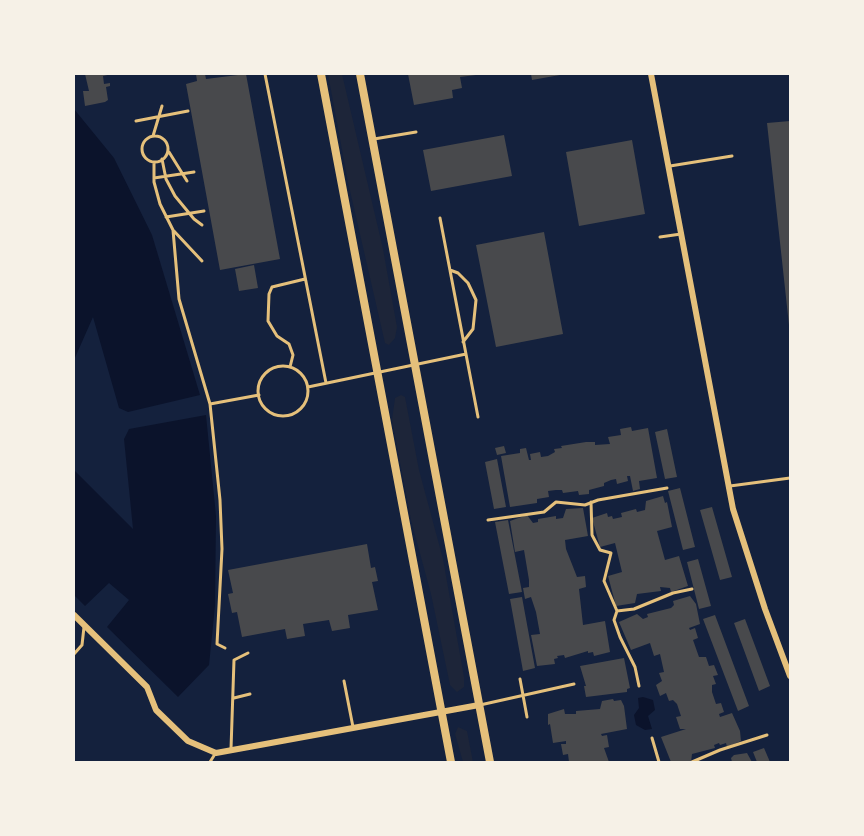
<!DOCTYPE html>
<html>
<head>
<meta charset="utf-8">
<style>
	body { margin:0 }
	#map { position:relative; width:864px; height:836px; overflow:hidden; background:#14213d; font-family:"DM Sans",sans-serif }
	canvas { display:block }
	.frame { position:absolute; inset:0; border:75px solid #f6f1e7; pointer-events:none }
</style>
</head>
<body>
<div id="map">
<canvas width="864" height="836"></canvas>
<div class="frame"></div>
</div>
<script>
const g = document.querySelector('canvas').getContext('2d');
g.lineJoin = 'round';
function fillPath(path, color) { g.fillStyle = color; g.fill(path, 'evenodd'); }
const poly = rows => new Path2D(rows.map(r => 'M' + r).join(''));
function stroke(path, color, width, dash) { g.strokeStyle = color; g.lineWidth = width; g.lineCap = dash ? 'butt' : 'round'; g.setLineDash(dash || []); g.stroke(path); }
const green = poly([
	[328,74,342,74,383,249,397,327,395,338,389,345,385,343,348,182],
	[401,395,405,397,419,470,443,559,464,677,464,687,457,692,450,685,431,594,411,520,392,420,395,398],
	[458,727,467,731,473,762,463,762,455,734]
]);
const water = poly([
	[74,109,114,158,152,235,200,395,128,412,119,408,93,317,74,360],
	[206,415,216,516,215,606,209,665,178,697,107,627,129,600,109,583,85,606,74,595,74,470,133,529,124,439,129,429],
	[643,697,653,700,655,710,648,716,652,729,645,730,636,725,634,715,639,708,638,698]
]);
const building = poly([
	[85,74,112,74,103,76,104,84,110,83,110,86,106,87,108,100,105,102,85,106,83,91,89,91],
	[196,74,205,74,206,79,246,74,280,259,220,270,186,84,197,81],
	[408,74,475,74,476,75,460,77,462,88,452,90,453,98,414,105],
	[531,74,560,74,560,75,532,80],
	[790,121,790,325,789,325,767,123],
	[504,135,512,176,431,191,423,150],
	[632,140,645,214,579,226,566,152],
	[544,232,563,334,496,347,476,245],
	[254,265,258,288,239,291,235,269],
	[631,427,632,431,648,428,657,478,639,481,640,489,633,491,630,476,627,476,628,481,617,484,616,479,611,480,604,483,604,486,589,490,589,494,579,495,578,491,563,493,562,490,556,490,548,491,549,497,537,499,537,503,510,507,501,456,520,453,520,449,526,448,529,460,531,460,530,454,540,452,541,457,548,456,555,452,554,449,562,448,561,446,586,442,595,442,595,445,610,444,608,437,621,435,620,429],
	[667,429,677,477,665,479,655,432],
	[504,446,506,453,497,455,495,448],
	[497,459,506,507,494,509,485,462],
	[680,488,695,547,683,550,668,491],
	[663,496,665,503,667,502,672,527,657,531,665,560,679,556,688,586,671,592,670,588,660,587,661,591,637,594,635,603,616,606,608,576,622,572,615,543,600,547,592,518,607,513,608,517,612,516,613,519,622,517,621,513,636,509,637,512,645,510,646,501],
	[712,507,732,577,720,580,700,510],
	[583,508,588,536,565,540,566,549,577,577,585,576,586,587,579,589,583,625,605,621,610,652,594,656,593,652,588,653,588,651,565,658,564,655,557,656,558,658,554,659,555,664,537,666,531,635,540,634,536,612,531,597,525,599,523,588,529,587,529,580,524,550,515,552,510,521,527,515,533,523,538,522,538,519,556,516,556,519,563,518,566,509],
	[508,520,522,592,509,594,495,522],
	[367,544,371,568,375,567,378,581,372,582,378,610,348,615,350,628,332,631,329,620,303,624,305,636,287,639,285,629,242,637,237,612,232,613,228,594,233,593,228,570],
	[698,559,711,606,699,609,687,562],
	[690,596,696,604,700,624,689,628,690,630,695,628,698,638,693,640,699,657,706,657,709,666,714,665,718,675,713,676,716,684,712,685,712,692,716,704,721,703,724,712,719,714,720,717,732,713,740,731,741,741,727,747,726,743,720,745,719,743,714,745,715,748,692,754,691,762,671,762,661,737,686,729,680,729,676,717,681,716,677,704,673,700,669,701,666,693,660,696,656,685,662,681,659,673,664,672,660,654,654,656,650,643,631,650,619,622,637,614,643,619,648,617,647,614,671,608,674,605,673,601],
	[522,597,535,668,523,671,510,599],
	[715,615,749,706,738,711,703,619],
	[745,619,770,686,759,691,734,623],
	[624,658,630,688,627,689,627,692,586,697,584,686,586,686,580,666],
	[613,699,614,701,621,700,624,706,627,729,601,734,602,736,607,735,609,747,604,748,609,762,569,762,568,754,563,755,561,744,566,744,566,741,553,743,550,724,548,725,548,714,564,709,565,714,576,714,576,711,600,709,602,701],
	[764,748,770,762,757,762,753,752],
	[747,753,752,762,732,762,731,758,734,755]
]);
const path = poly([
	[136,121,188,111],
	'142 149a13 13 0 1 1 26 0a13 13 0 1 1-26 0Z',
	[153,136,162,106],
	[169,152,187,181],
	[162,159,166,179,175,196,194,219,202,225],
	[154,162,154,182,160,204,173,230,202,261],
	[154,178,194,172],
	[166,217,204,211],
	[173,230,179,299,210,404,220,500,222,549,217,644,225,648],
	[210,404,259,395],
	[591,502,592,535,600,550,611,553,604,581,617,611,614,620,620,637,635,667,639,686],
	[488,520,544,512,556,502,585,505,598,500,667,488],
	[617,611,634,609,673,593,692,589],
	[652,738,659,762],
	[692,762,720,750,767,735]
]);
const service = poly([
	[265,74,326,383],
	[374,139,416,132],
	[670,166,732,156],
	[440,218,478,417],
	[660,237,681,234],
	[450,270,458,273,468,283,476,300,473,329,463,342],
	'258 391a25 25 0 1 1 50 0a25 25 0 1 1-50 0Z',
	[290,367,293,355,289,344,277,336,268,321,269,294,272,287,305,279],
	[308,387,466,354],
	[730,486,790,478],
	[74,654,82,645,84,627],
	[520,679,527,717],
	[344,681,353,727],
	[234,698,250,694],
	[480,705,574,684],
	[231,749,234,660,248,653],
	[210,762,215,754]
]);
const minor = poly([
	[651,74,733,509,765,609,790,676],
	[74,615,147,687,156,710,188,741,216,753,479,705]
]);
const tertiary = poly([
	[321,74,451,762],
	[360,74,490,762]
]);
fillPath(green, '#1d2539');
fillPath(water, '#0b132b');
fillPath(building, '#48494c');
stroke(path, '#e5c07b', 3);
stroke(service, '#e5c07b', 3);
stroke(minor, '#e5c07b', 6);
stroke(tertiary, '#e5c07b', 8);
</script>
</body>
</html>
